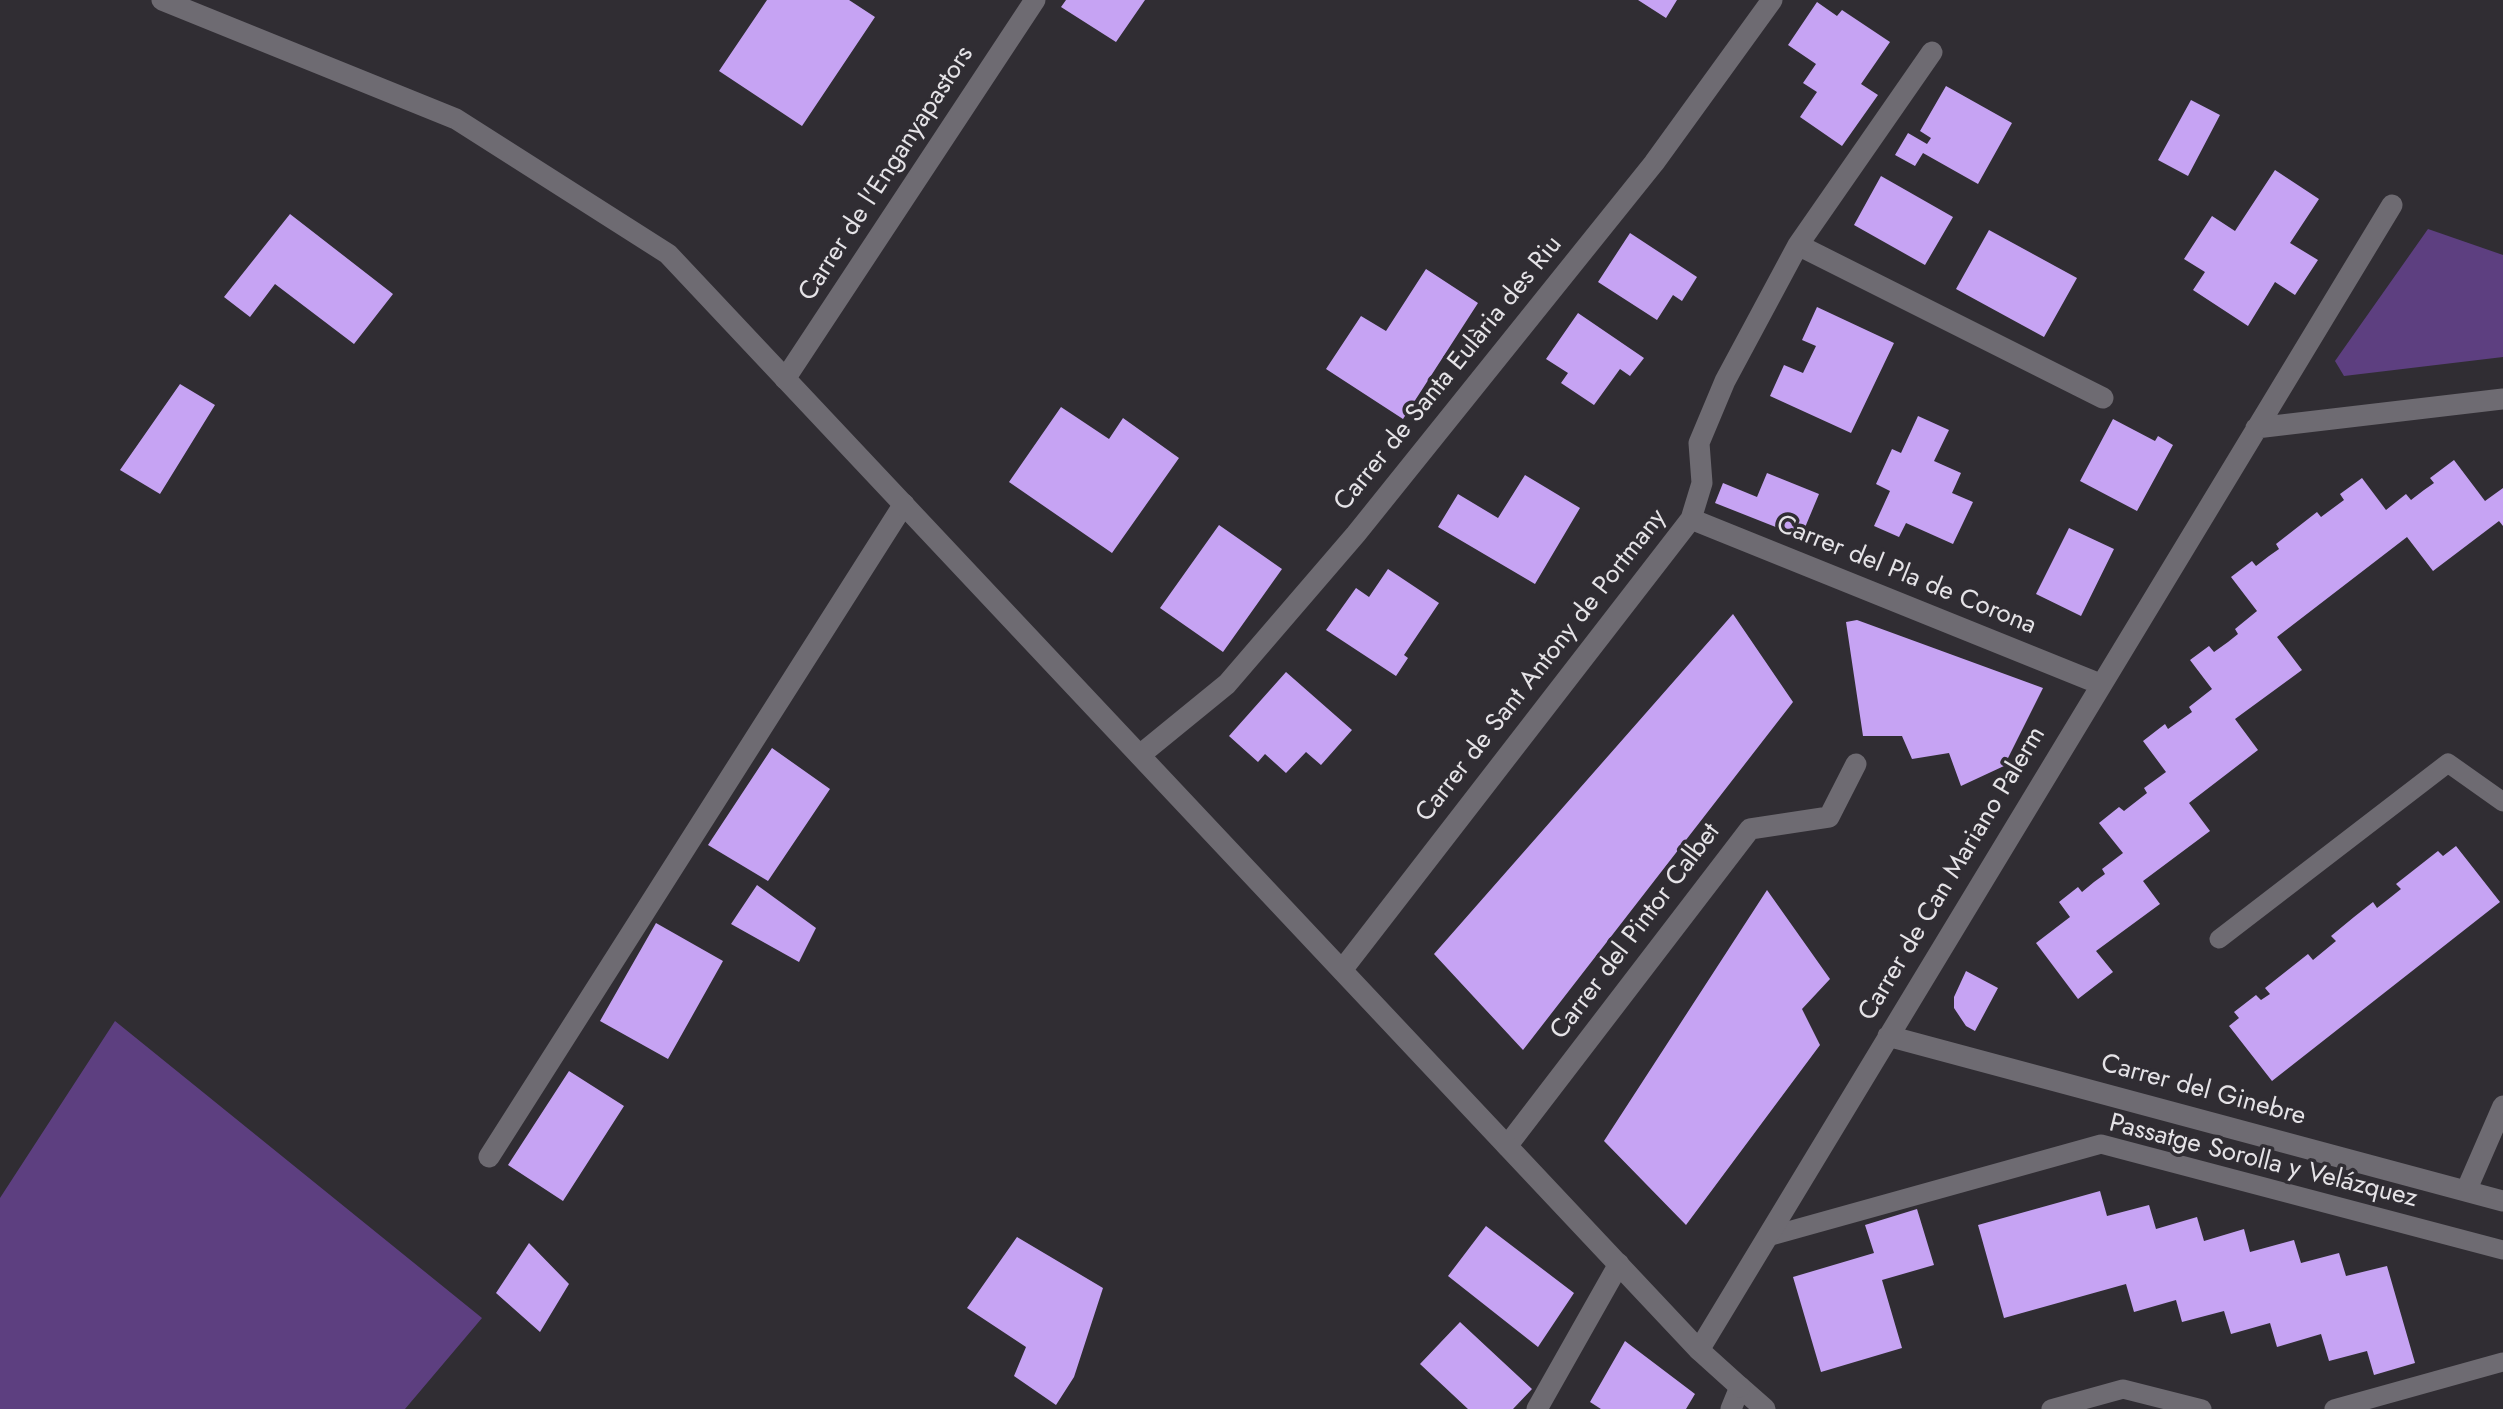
<!DOCTYPE html>
<html>
<head>
<meta charset="utf-8">
<style>
	body { margin:0 }
	canvas { display:block; background:#302d33 }
</style>
</head>
<body>
<canvas width="2503" height="1409"></canvas>
<script>
const g = document.querySelector('canvas').getContext('2d');
g.lineJoin = 'round';
function fillPath(path, color) { g.fillStyle = color; g.fill(path, 'evenodd'); }
const poly = rows => new Path2D(rows.map(r => 'M' + r).join(''));
function stroke(path, color, width, dash) { g.strokeStyle = color; g.lineWidth = width; g.lineCap = dash ? 'butt' : 'round'; g.setLineDash(dash || []); g.stroke(path); }
function write(font, color, halo, rows, align = 'center') {
  g.font = font + ' Jost,sans-serif'; g.lineWidth = 7; g.setLineDash([]); g.textBaseline = 'middle'; g.strokeStyle = halo; g.fillStyle = color; for (const [text, x, y, turn = 0] of rows) {
    g.save(); g.translate(x, y); g.rotate((+turn || 0) * Math.PI / 180); g.textAlign = isNaN(turn) ? turn : align; if (halo) g.strokeText(text, 0, 0); g.fillText(text, 0, 0); g.restore();
  }
}
const green = poly([
	[2428,229,2503,255,2503,357,2344,376,2335,361],
	[115,1021,482,1318,405,1409,0,1409,0,1198]
]);
const building = poly([
	[767,0,849,0,875,17,802,126,719,71],
	[1066,0,1145,0,1116,42,1061,7],
	[1638,0,1677,0,1666,18],
	[1817,2,1837,16,1842,10,1890,42,1861,84,1878,95,1842,146,1800,117,1817,92,1803,83,1816,64,1788,45],
	[1946,86,2012,123,1978,184,1923,153,1915,166,1895,155,1908,133,1927,144,1931,138,1920,131],
	[2191,100,2220,115,2188,176,2158,160],
	[2275,170,2319,199,2290,243,2318,260,2295,295,2275,282,2248,326,2193,290,2205,272,2184,259,2212,216,2235,231],
	[1881,176,1953,217,1925,265,1854,225],
	[290,214,393,294,354,344,275,284,250,317,224,297],
	[1989,230,2077,278,2044,337,1956,289],
	[1630,233,1697,277,1682,301,1673,295,1657,320,1598,282],
	[1426,269,1478,303,1403,419,1326,369,1361,316,1386,331],
	[1817,307,1894,343,1851,433,1770,396,1784,365,1803,373,1816,346,1802,340],
	[1578,313,1644,358,1630,376,1620,369,1594,405,1561,383,1568,373,1546,359],
	[180,384,215,405,160,494,120,470],
	[1061,407,1109,439,1123,418,1179,458,1112,553,1009,482],
	[1918,416,1949,430,1934,461,1961,473,1952,493,1973,502,1953,544,1906,523,1899,537,1874,526,1890,491,1876,484,1892,449,1901,453],
	[2113,419,2155,441,2158,436,2173,445,2137,511,2080,481],
	[2454,460,2485,501,2503,488,2503,526,2499,521,2433,571,2407,537,2277,637,2302,670,2235,719,2258,750,2189,803,2210,831,2143,881,2160,904,2096,951,2113,972,2078,999,2036,943,2070,917,2059,902,2078,887,2082,892,2094,882,2105,874,2102,869,2123,853,2099,823,2119,807,2124,811,2147,793,2144,788,2166,772,2143,741,2165,724,2168,729,2192,712,2189,707,2212,689,2190,660,2209,646,2214,652,2228,642,2238,634,2235,629,2257,611,2231,577,2252,561,2256,566,2269,556,2279,549,2276,544,2317,512,2321,517,2344,500,2340,494,2362,478,2386,510,2406,494,2411,500,2424,490,2434,483,2430,478],
	[1767,473,1819,494,1801,537,1715,503,1723,483,1757,497],
	[1525,475,1580,508,1535,584,1438,527,1458,494,1498,518],
	[1219,525,1282,569,1223,652,1160,608],
	[2069,528,2114,549,2081,616,2036,594],
	[1388,569,1439,603,1404,655,1408,658,1396,676,1326,630,1356,588,1369,597],
	[1733,614,1793,702,1523,1050,1434,954],
	[1857,620,2043,688,2004,766,1961,786,1949,753,1912,759,1902,736,1863,736,1846,622],
	[1286,672,1352,730,1321,765,1306,752,1286,773,1265,754,1258,762,1229,736],
	[772,748,830,789,768,881,708,845],
	[2456,846,2500,902,2272,1081,2229,1026,2239,1018,2234,1012,2256,995,2261,1000,2270,994,2265,988,2289,969,2308,954,2313,960,2336,941,2331,936,2354,917,2373,902,2377,908,2391,897,2401,889,2396,884,2438,851,2443,856],
	[757,885,816,928,799,962,731,924],
	[1767,890,1830,979,1802,1009,1820,1045,1686,1225,1604,1141],
	[656,923,723,961,668,1059,600,1021],
	[1966,971,1998,988,1975,1031,1966,1026,1954,1008,1954,997],
	[569,1071,624,1106,563,1201,508,1165],
	[2100,1191,2107,1216,2149,1205,2156,1229,2197,1217,2204,1241,2244,1229,2250,1252,2294,1240,2301,1263,2339,1253,2346,1276,2387,1266,2415,1363,2374,1375,2367,1351,2329,1361,2321,1334,2277,1347,2270,1323,2231,1334,2224,1311,2182,1322,2176,1300,2134,1312,2126,1284,2004,1318,1978,1225],
	[1917,1209,1934,1265,1882,1280,1902,1348,1821,1372,1793,1277,1874,1253,1865,1225],
	[1486,1226,1574,1293,1538,1347,1448,1276],
	[1017,1237,1103,1288,1074,1377,1056,1405,1014,1376,1026,1347,967,1308],
	[529,1243,569,1284,540,1332,496,1293],
	[1460,1322,1532,1389,1513,1409,1468,1409,1420,1364],
	[1625,1341,1695,1394,1686,1409,1601,1409,1590,1402]
]);
const service = poly([
	[2219,939,2448,763,2503,802],
	[1767,1237,2101,1144,2503,1250],
	[2051,1409,2123,1389,2202,1409],
	[2334,1409,2503,1362]
]);
const minor = poly([
	[1798,245,2103,398],
	[785,379,1035,0],
	[2256,428,2503,399],
	[1691,519,2100,684],
	[1140,755,1227,684,1356,534,1654,163,1772,0],
	[1342,970,1691,519,1702,483,1699,443,1725,381,1798,245,1932,52],
	[1888,1036,2503,1201],
	[1507,1146,1750,829,1829,817,1856,764],
	[489,1157,904,504],
	[2466,1191,2503,1106],
	[1699,1350,2392,205],
	[1537,1409,1619,1264],
	[1731,1409,1740,1387,1765,1409]
]);
const tertiary = poly([
	[162,0,456,119,668,254,1699,1350,1740,1387]
]);
const streetNames = [
	["Carrer de l'Enganyapastors",887,174,-57],
	["Carrer de Santa Eulària des Riu",1449,374,-51],
	["Carrer del Pla de Corona",1906,576,22],
	["Carrer de Sant Antony de Portmany",1542,666,-52],
	["Carrer de Can Mariano Palerm",1953,874,-59],
	["Carrer del Pintor Calbet",1636,932,-53],
	["Carrer del Ginebre",2203,1091,15],
	["Passatge Sorolla y Velázquez",2263,1162,14]
];
fillPath(green, '#5d3f80');
fillPath(building, '#c6a3f3');
stroke(service, '#6e6b72', 19);
stroke(minor, '#6e6b72', 21);
stroke(tertiary, '#6e6b72', 21);
write('26px', '#e5e3e7', '#302d33', streetNames);
</script>
</body>
</html>
